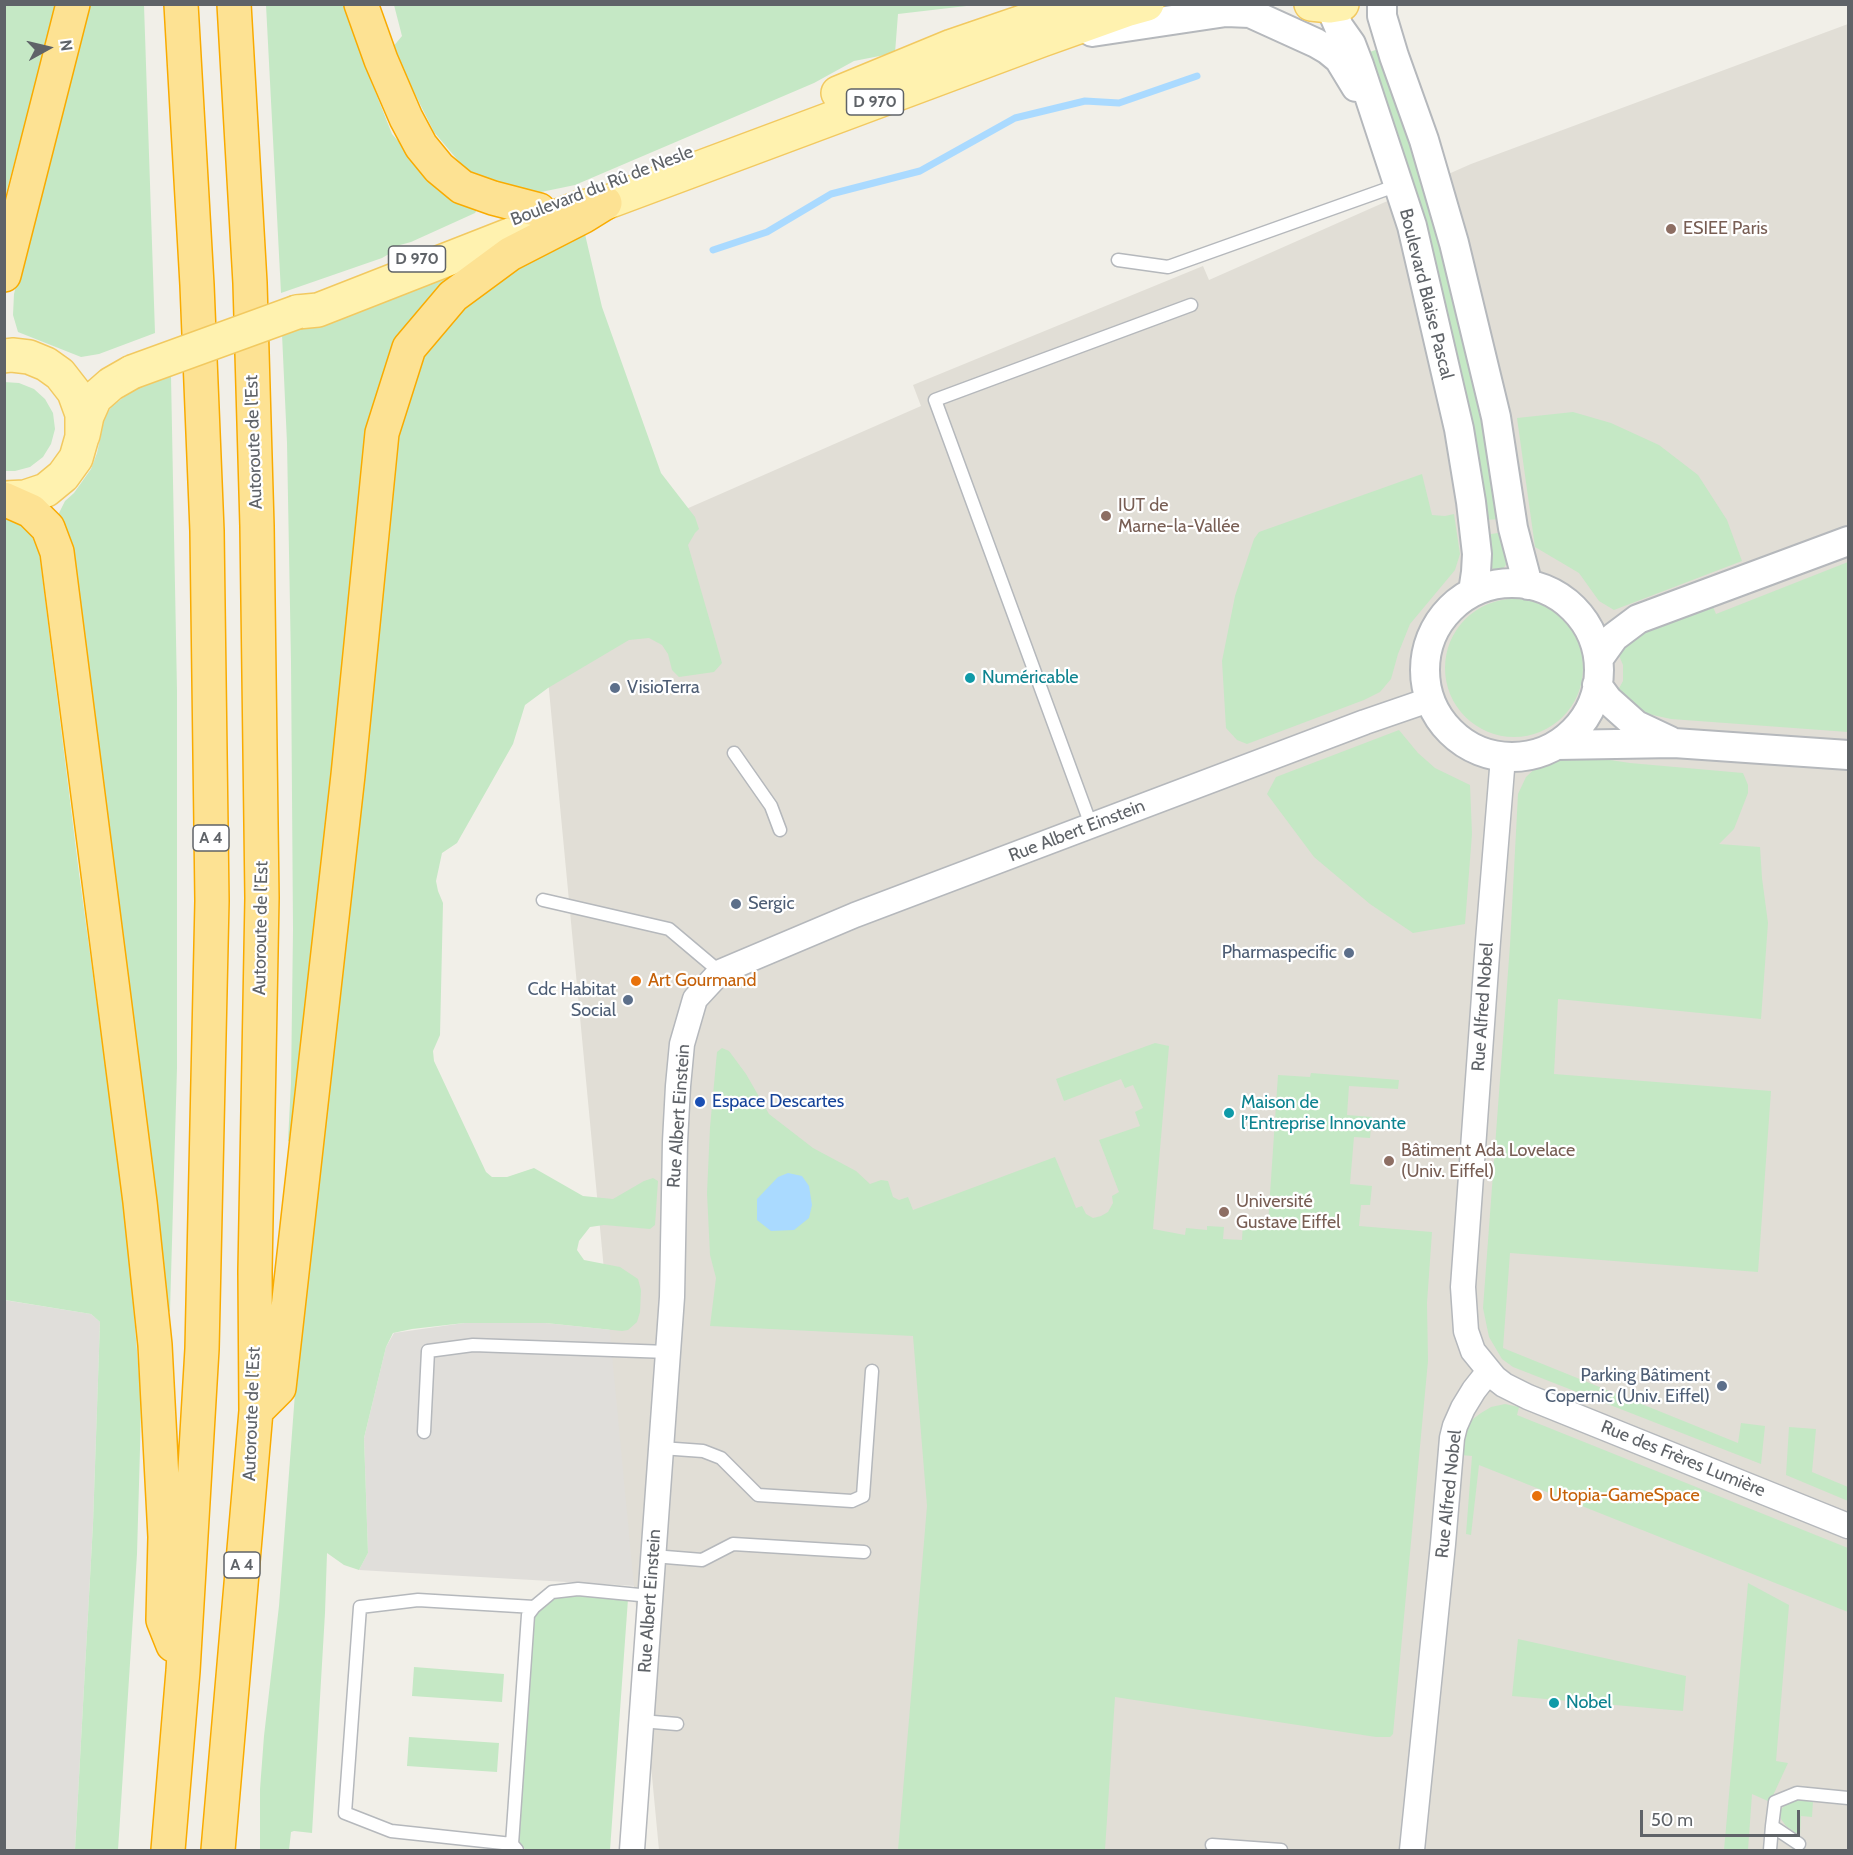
<!DOCTYPE html>
<html>
<head>
<meta charset="utf-8">
<style>
	body { margin:0 }
	#map { position:relative; width:1853px; height:1855px; overflow:hidden; background:#f1efe8; font-family:Cabin,sans-serif }
	canvas { display:block }
	.frame { position:absolute; inset:0; border:6px solid #5f6368; pointer-events:none }
	.north { position:absolute; left:18px; top:18px; width:60px; height:60px; -webkit-text-stroke:4px #fff; paint-order:stroke; rotate:82deg; font-size:16px; font-weight:700; line-height:24px; text-align:center; color:#5f6368 }
	.north::after { content:''; display:block; margin:auto; width:21px; height:27px; background:#5f6368; clip-path:polygon(50% 0,100% 100%,50% 72%,0 100%) }
	.scale { position:absolute; left:1640px; top:1810px; width:160px; height:27px; box-sizing:border-box; border:3px solid #5f6368; border-top:0; padding-left:8px; font-size:18px; line-height:21px; white-space:nowrap; color:#5f6368; -webkit-text-stroke:4px #fff; paint-order:stroke }
</style>
</head>
<body>
<div id="map">
<canvas width="1853" height="1855"></canvas>
<div class="frame"></div>
<div class="north">N</div>
<div class="scale">50 m</div>
</div>
<script>
const g = document.querySelector('canvas').getContext('2d');
g.lineJoin = 'round';
function fillPath(path, color) { g.fillStyle = color; g.fill(path, 'evenodd'); }
const poly = rows => new Path2D(rows.map(r => 'M' + r).join(''));
function stroke(path, color, width, dash) { g.strokeStyle = color; g.lineWidth = width; g.lineCap = dash ? 'butt' : 'round'; g.setLineDash(dash || []); g.stroke(path); }
function write(font, color, halo, rows, align = 'center') {
  g.font = font + ' Cabin,sans-serif'; g.lineWidth = 4.5; g.setLineDash([]); g.textBaseline = 'middle'; g.strokeStyle = halo; g.fillStyle = color; for (const [text, x, y, turn = 0] of rows) {
    g.save(); g.translate(x, y); g.rotate((+turn || 0) * Math.PI / 180); g.textAlign = isNaN(turn) ? turn : align; if (halo) g.strokeText(text, 0, 0); g.fillText(text, 0, 0); g.restore();
  }
}
const industrial = poly([
	[4,1300,91,1314,100,1322,93,1524,75,1850,5,1850],
	[464,1323,546,1323,622,1331,636,1586,359,1570,368,1553,364,1438,386,1347,394,1333]
]);
const education = poly([
	[1848,24,1848,1850,659,1850,538,574,921,406,913,385,1203,266,1209,280,1471,164]
]);
const green = poly([
	[4,5,55,5,47,41,5,197],
	[86,5,144,5,155,333,99,354,81,357,18,332,13,315,14,294,23,255],
	[266,5,345,5,362,58,392,134,413,158,479,207,475,213,411,242,400,245,394,251,382,258,281,293],
	[394,5,975,5,898,14,895,53,854,61,814,83,575,185,517,197,471,176,434,132,392,48,402,36],
	[1381,48,1466,329,1502,519,1483,520,1364,54],
	[584,230,602,307,661,473,695,517,699,529,695,533,688,545,722,663,714,672,679,677,672,670,668,654,662,645,649,638,629,640,548,688,525,705,513,744,457,843,442,853,436,881,438,891,443,903,440,1035,433,1051,434,1061,486,1172,492,1177,507,1177,534,1168,583,1196,613,1199,644,1181,653,1178,658,1181,655,1225,650,1229,604,1225,590,1227,579,1241,577,1250,584,1260,620,1267,638,1279,641,1290,640,1312,637,1322,628,1330,622,1331,546,1323,464,1323,412,1329,393,1333,386,1347,364,1438,368,1553,359,1570,344,1565,327,1553,325,1613,312,1833,294,1831,291,1832,289,1850,260,1850,260,1789,264,1736,279,1606,299,1340,388,462,422,357,483,286],
	[460,267,462,272,416,320,325,858,291,1142,288,1141,291,1083,293,930,291,662,287,443,282,334],
	[171,376,177,691,177,1068,170,1311,166,1315,58,528,59,513,65,501,74,493,91,469,97,453,105,416,112,406,136,388],
	[4,382,19,383,34,389,45,399,53,413,55,429,51,444,43,457,30,467,15,471,5,471],
	[1573,412,1611,423,1659,445,1698,475,1727,520,1742,561,1614,610,1599,601,1579,573,1535,547,1517,418],
	[1422,474,1432,515,1445,516,1454,514,1460,554,1455,570,1410,624,1398,654,1391,679,1380,692,1364,700,1247,744,1237,740,1226,728,1222,661,1235,596,1254,539,1259,532],
	[4,519,14,520,34,532,39,551,79,873,110,1100,128,1241,133,1302,141,1400,140,1449,137,1554,118,1850,75,1850,93,1524,100,1322,91,1314,5,1300],
	[1504,532,1507,563,1503,569,1497,571,1490,567,1485,535],
	[1848,562,1848,732,1671,719,1648,714,1630,705,1617,692,1623,681,1623,665,1618,653,1629,638,1713,607,1716,614],
	'1445 668a69 69 0 1 1 138 0a69 69 0 1 1-138 0Z',
	[1399,730,1418,753,1435,768,1470,785,1472,834,1465,924,1413,933,1370,904,1314,857,1267,794,1276,777],
	[1577,755,1630,763,1743,773,1748,785,1748,793,1734,829,1719,844,1760,847,1762,878,1768,923,1761,1019,1558,999,1554,1074,1771,1091,1758,1272,1510,1253,1503,1348,1738,1443,1741,1423,1765,1426,1761,1464,1513,1367,1502,1359,1489,1337,1483,1308,1510,945,1518,794,1526,777,1541,763],
	[1155,1043,1169,1046,1153,1229,1185,1235,1186,1228,1207,1230,1207,1226,1224,1227,1223,1239,1242,1240,1243,1223,1268,1224,1278,1075,1310,1077,1311,1073,1399,1080,1398,1089,1349,1086,1347,1115,1372,1117,1370,1138,1354,1137,1350,1184,1372,1186,1370,1205,1361,1205,1359,1226,1432,1232,1427,1303,1428,1361,1393,1734,1390,1737,1376,1737,1115,1697,1105,1850,898,1850,927,1506,913,1336,710,1326,716,1278,710,1255,707,1193,710,1127,717,1052,722,1048,729,1051,746,1074,769,1114,813,1148,856,1171,870,1184,881,1180,888,1181,893,1197,899,1200,908,1197,913,1210,1055,1157,1076,1208,1082,1206,1086,1214,1093,1218,1101,1216,1108,1212,1113,1203,1112,1196,1119,1192,1099,1140,1140,1126,1135,1112,1143,1108,1133,1085,1125,1088,1121,1079,1064,1101,1056,1079],
	[1505,1404,1519,1407,1517,1415,1848,1548,1848,1612,1479,1465,1471,1535,1466,1534,1472,1456,1461,1455,1464,1433,1473,1419,1481,1413,1491,1407],
	[1789,1427,1816,1429,1812,1472,1848,1487,1848,1501,1786,1475],
	[1748,1583,1789,1605,1776,1761,1788,1763,1770,1802,1752,1794,1748,1850,1724,1850],
	[571,1593,628,1599,610,1850,526,1850,521,1845,518,1837,532,1627,536,1613,548,1601,558,1596],
	[1518,1639,1686,1676,1683,1711,1512,1696],
	[414,1667,504,1674,502,1702,412,1696],
	[409,1737,499,1743,497,1772,407,1766],
	[1793,1798,1813,1801,1812,1817,1801,1816,1800,1836,1786,1826,1781,1819,1780,1810]
]);
const water = poly([
	[788,1173,802,1176,809,1186,812,1205,809,1218,794,1230,771,1231,757,1220,757,1199,778,1177]
]);
const stream = poly([
	[713,250,767,232,831,194,920,171,1015,118,1085,101,1119,103,1197,76]
]);
const service = poly([
	[1118,260,1168,267,1398,185],
	[734,753,771,806,780,830],
	[1091,825,935,400,1191,305],
	[543,900,669,929,720,972],
	[424,1432,428,1351,473,1345,668,1352],
	[661,1448,703,1451,721,1458,758,1495,852,1501,863,1496,872,1371],
	[653,1556,702,1560,733,1544,864,1552],
	[641,1721,677,1724],
	[512,1844,391,1831,345,1813,360,1607,418,1600,534,1607],
	[1799,1844,1772,1826,1775,1802,1797,1793,1848,1798],
	[1212,1845,1281,1850],
	[517,1850,512,1844,528,1615,534,1607,552,1592,578,1589,650,1596],
	[1770,1850,1772,1826]
]);
const minor = poly([
	[1503,757,1488,941,1463,1287,1466,1331,1473,1351,1495,1378,1504,1385,1528,1397,1848,1526],
	[632,1850,672,1297,675,1142,678,1086,682,1044,695,999,720,972,855,915,1365,722,1429,700],
	[1412,1850,1443,1544,1452,1438,1455,1426,1463,1408,1474,1390,1489,1371]
]);
const tertiary = poly([
	[1382,4,1382,16,1394,56,1424,140,1454,243,1496,417,1513,528,1528,585],
	[1330,6,1339,27,1351,44,1359,65,1412,226,1459,429,1471,502,1477,554,1476,572,1473,592],
	[1092,32,1226,12,1250,13,1316,43,1328,50,1339,59,1356,87],
	'1425 670a87 87 0 1 1 174 0a87 87 0 1 1-174 0Z',
	[1599,658,1614,637,1638,619,1848,541],
	[1597,685,1608,700,1636,725,1670,741],
	[1557,745,1674,743,1848,755]
]);
const primary = poly([
	[1311,4,1330,6,1342,4],
	[838,93,952,46,1075,4],
	[297,312,318,310,581,207,605,203,1042,40,1129,9,1147,4],
	[4,356,12,355,29,357,46,364,60,374,74,392,82,414,82,437,76,458,63,476,46,490,25,497,4,498],
	[83,435,87,416,95,398,111,384,132,372]
]);
const motorway = poly([
	[361,4,381,60,406,118,421,146,439,168,462,187,493,198,539,210],
	[4,275,73,4],
	[4,499,31,511,48,528,57,552,140,1202,155,1345,165,1537,163,1620,173,1645],
	[256,1411,279,1388,348,775,382,433,409,348,453,296,510,254,584,216,605,203],
	[168,1850,183,1671,202,1349,212,901,207,531,197,285,181,4],
	[218,1850,256,1411,255,1271,262,898,257,526,250,283,234,4]
]);
const primaryBridge = poly([
	[132,372,297,312]
]);
const markers = [
	[1671,229,6,"#8d6e63"],
	[1106,516,6,"#8d6e63"],
	[970,678,6,"#0f9aa8"],
	[615,688,6,"#5c6f8a"],
	[736,904,6,"#5c6f8a"],
	[1349,953,6,"#5c6f8a"],
	[636,981,6,"#e8710a"],
	[628,1000,6,"#5c6f8a"],
	[700,1102,6,"#1a4fb4"],
	[1229,1113,6,"#0f9aa8"],
	[1389,1161,6,"#8d6e63"],
	[1224,1212,6,"#8d6e63"],
	[1722,1386,6,"#5c6f8a"],
	[1537,1496,6,"#e8710a"],
	[1554,1703,6,"#0f9aa8"]
];
const shields = [
	[875,102,57],
	[417,259,57],
	[211,838,36],
	[242,1565,36]
];
const shieldNames = [
	["D 970",875,102],
	["D 970",417,259],
	["A 4",211,838],
	["A 4",242,1565]
];
const streetNames = [
	["Boulevard du Rû de Nesle",602,186,-21],
	["Boulevard Blaise Pascal",1426,294,76],
	["Autoroute de l’Est",254,442,-92],
	["Rue Albert Einstein",1077,831,-21],
	["Autoroute de l’Est",261,928,-89],
	["Rue Alfred Nobel",1483,1007,-86],
	["Rue Albert Einstein",679,1116,-86],
	["Autoroute de l’Est",252,1414,-88],
	["Rue des Frères Lumière",1683,1459,22],
	["Rue Alfred Nobel",1449,1494,-84],
	["Rue Albert Einstein",650,1601,-86]
];
const educationNames = [
	["ESIEE Paris",1683,229],
	["IUT de",1118,506],
	["Marne-la-Vallée",1118,527],
	["Bâtiment Ada Lovelace",1401,1151],
	["(Univ. Eiffel)",1401,1172],
	["Université",1236,1202],
	["Gustave Eiffel",1236,1223]
];
const cultureNames = [
	["Numéricable",982,678],
	["Maison de",1241,1103],
	["l’Entreprise Innovante",1241,1124],
	["Nobel",1566,1703]
];
const serviceNames = [
	["VisioTerra",627,688,"left"],
	["Sergic",748,904,"left"],
	["Pharmaspecific",1337,953],
	["Cdc Habitat",616,990],
	["Social",616,1011],
	["Parking Bâtiment",1710,1376],
	["Copernic (Univ. Eiffel)",1710,1397]
];
const foodNames = [
	["Art Gourmand",648,981],
	["Utopia-GameSpace",1549,1496]
];
const transitNames = [
	["Espace Descartes",712,1102]
];
fillPath(industrial, '#e0deda');
fillPath(education, '#e1ded6');
fillPath(green, '#c5e8c5');
fillPath(water, '#aadaff');
stroke(stream, '#aadaff', 7);
stroke(service, '#b5b8bc', 15);
stroke(minor, '#b5b8bc', 27);
stroke(tertiary, '#b5b8bc', 32);
stroke(primary, '#f2c960', 36);
stroke(motorway, '#f9ab00', 36);
stroke(service, '#fff', 12);
stroke(minor, '#fff', 24);
stroke(tertiary, '#fff', 28);
stroke(primary, '#fff2af', 33);
stroke(motorway, '#fde293', 33);
stroke(primaryBridge, '#f2c960', 36, []);
stroke(primaryBridge, '#fff2af', 33);
for (const [x, y, r, color] of markers) { const dot = new Path2D(); dot.arc(x, y, r, 0, 2 * Math.PI); g.fillStyle = color; g.fill(dot); stroke(dot, '#fff', 2); }
for (const [x, y, w] of shields) { const box = new Path2D(); box.roundRect(x - w / 2, y - 13, w, 26, 4.5); g.fillStyle = '#fff'; g.fill(box); stroke(box, '#5f6368', 1.5); }
write('bold 16px', '#5f6368', null, shieldNames);
write('18px', '#5f6368', '#fff', streetNames);
write('18px', '#785e54', '#fff', educationNames, 'left');
write('18px', '#0d838f', '#fff', cultureNames, 'left');
write('18px', '#4e5e75', '#fff', serviceNames, 'right');
write('18px', '#c56008', '#fff', foodNames, 'left');
write('18px', '#164399', '#fff', transitNames, 'left');
</script>
</body>
</html>
